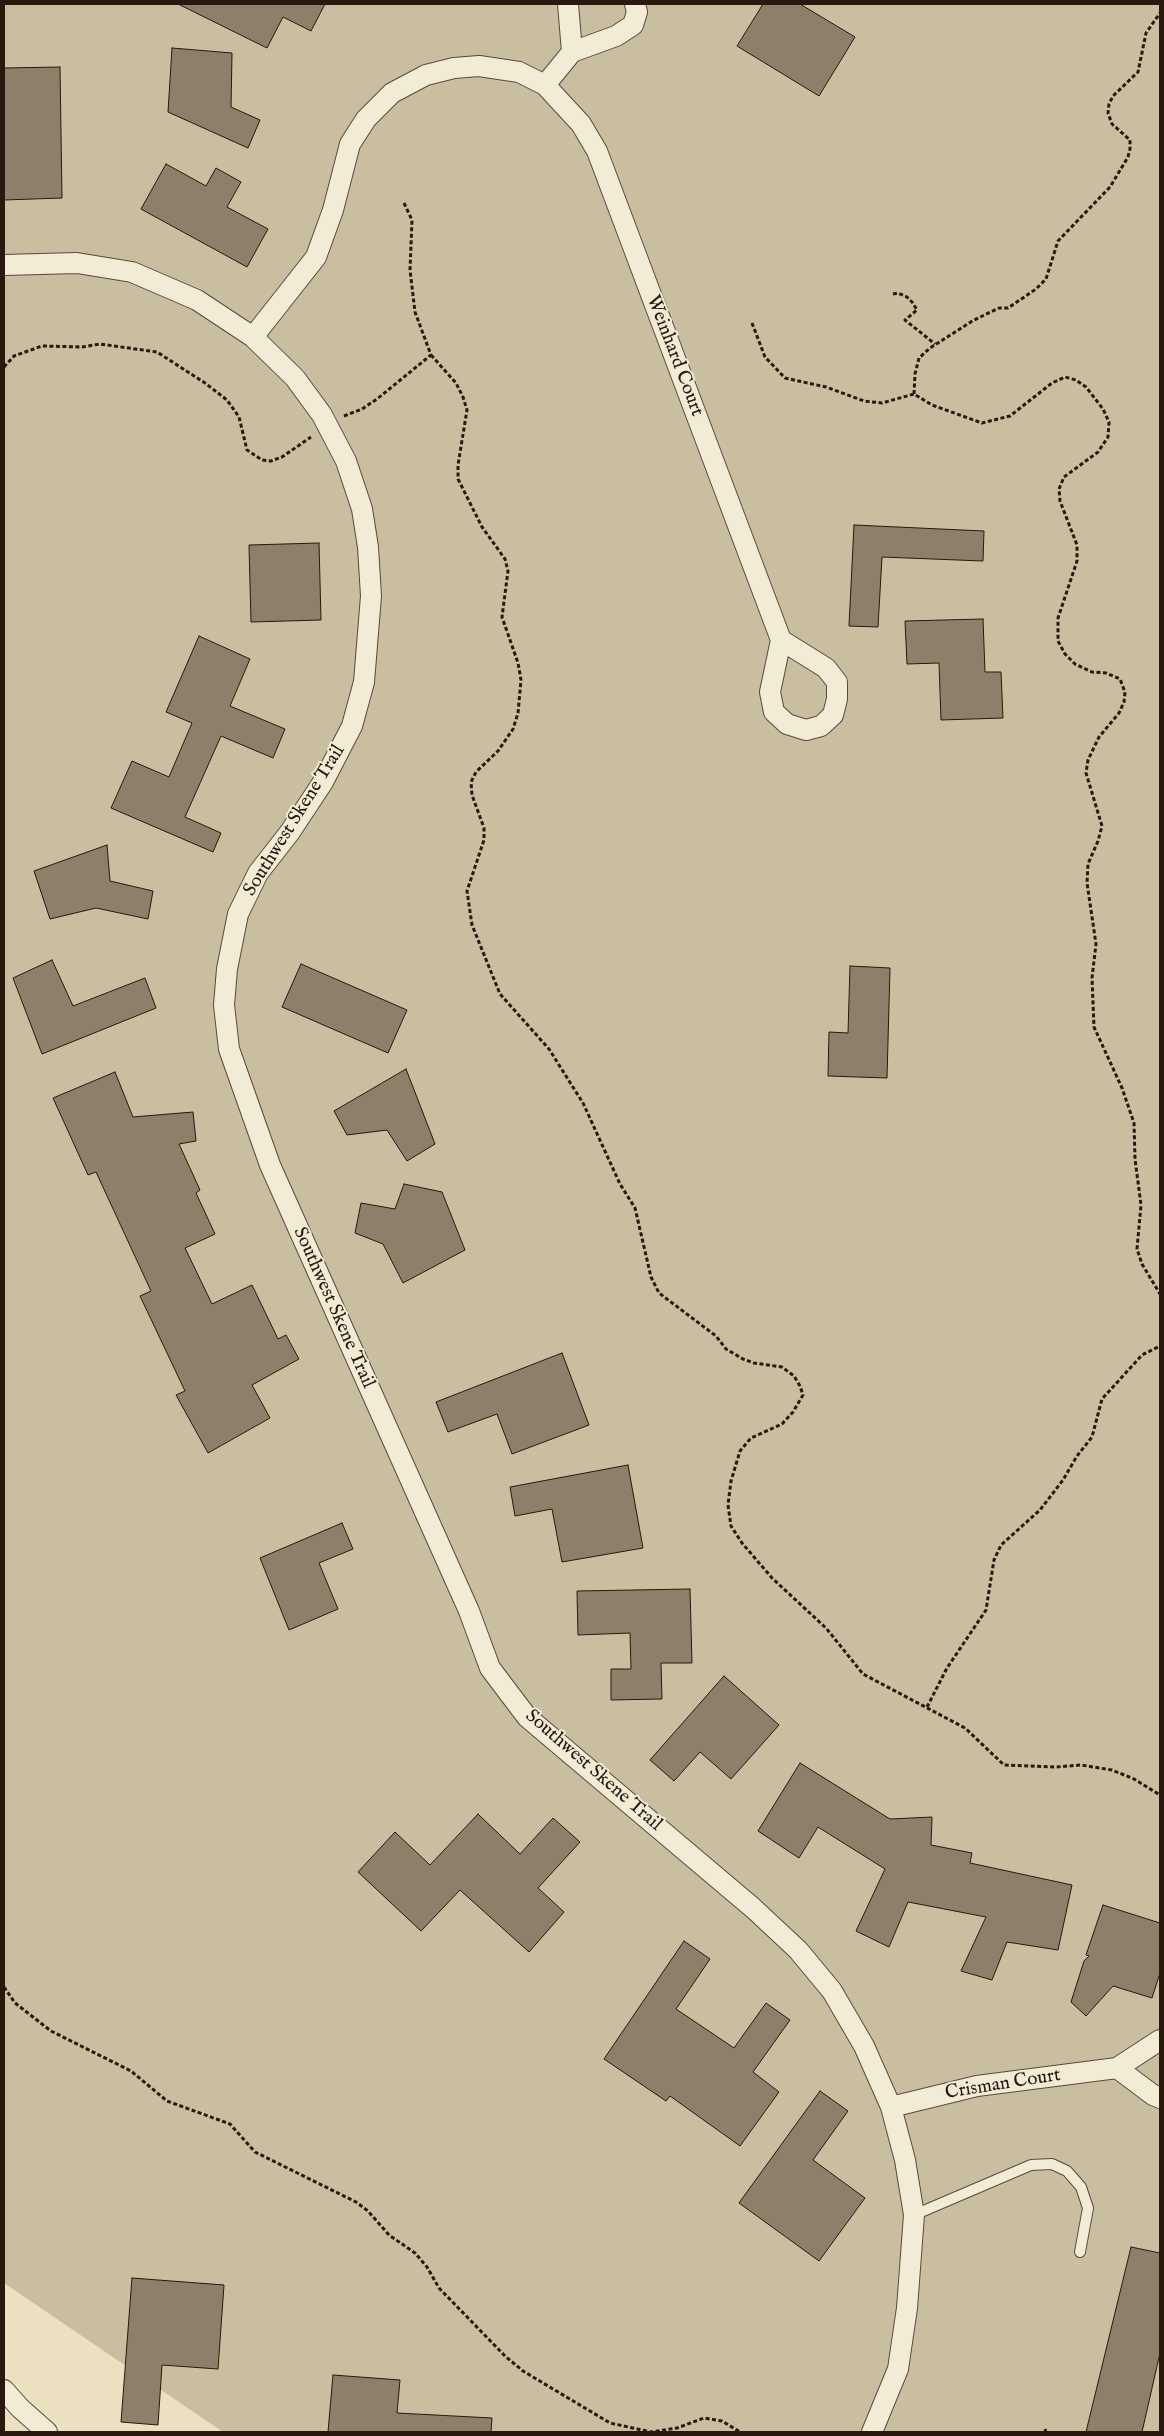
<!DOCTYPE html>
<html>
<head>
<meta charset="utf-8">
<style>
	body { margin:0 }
	#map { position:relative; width:1164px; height:2436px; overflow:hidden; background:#ebe0bf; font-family:"IM FELL English",serif }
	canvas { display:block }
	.frame { position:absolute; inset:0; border:5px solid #28180e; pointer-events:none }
</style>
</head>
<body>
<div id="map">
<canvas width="1164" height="2436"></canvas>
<div class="frame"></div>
</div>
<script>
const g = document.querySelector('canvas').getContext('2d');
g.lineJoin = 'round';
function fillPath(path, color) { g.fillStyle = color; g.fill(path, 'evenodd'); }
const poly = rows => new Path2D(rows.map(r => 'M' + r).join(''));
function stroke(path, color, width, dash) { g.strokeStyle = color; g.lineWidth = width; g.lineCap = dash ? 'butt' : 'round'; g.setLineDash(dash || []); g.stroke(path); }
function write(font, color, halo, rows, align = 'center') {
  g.font = font + ' "IM FELL English",serif'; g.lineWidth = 4; g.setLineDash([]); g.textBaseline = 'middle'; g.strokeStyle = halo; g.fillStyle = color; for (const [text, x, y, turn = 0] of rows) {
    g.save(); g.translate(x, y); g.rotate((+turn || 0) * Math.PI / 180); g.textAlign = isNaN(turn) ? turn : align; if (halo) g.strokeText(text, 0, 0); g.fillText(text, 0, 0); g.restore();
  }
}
const green = poly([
	[4,4,1160,4,1160,2432,223,2432,4,2283]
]);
const building = poly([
	[178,4,325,4,311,31,283,17,267,48,178,4],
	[763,4,800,4,855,37,819,96,737,46,763,4],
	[172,48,232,53,231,107,260,120,248,148,168,112,172,48],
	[60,67,62,198,4,200,4,68,60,67],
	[166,164,206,186,216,168,241,182,227,207,268,229,247,267,141,209,166,164],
	[854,525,984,531,983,561,882,557,878,627,849,626,854,525],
	[319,543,321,620,251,622,249,545,319,543],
	[983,619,985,672,1001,672,1003,718,941,720,939,663,907,664,905,621,983,619],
	[199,636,250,659,230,706,285,729,273,758,221,736,185,817,221,833,213,852,111,808,132,761,169,777,192,723,166,712,199,636],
	[107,845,110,881,153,891,148,919,96,908,50,919,34,871,107,845],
	[52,960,73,1006,145,978,156,1008,42,1054,13,978,52,960],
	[301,964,407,1010,388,1053,282,1007,301,964],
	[850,966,890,968,887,1078,828,1076,829,1032,848,1033,850,966],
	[406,1069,435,1144,407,1161,387,1130,347,1135,334,1111,406,1069],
	[115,1072,133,1117,193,1112,196,1141,179,1144,200,1190,196,1193,215,1234,185,1248,212,1304,252,1285,278,1339,286,1335,299,1359,252,1385,270,1418,208,1453,176,1395,185,1391,140,1296,151,1291,96,1172,88,1175,53,1098,115,1072],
	[404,1184,442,1192,465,1250,403,1283,383,1244,355,1233,361,1203,395,1209,404,1184],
	[562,1353,589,1425,512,1454,497,1414,448,1432,436,1402,562,1353],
	[628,1465,643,1548,562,1562,552,1509,515,1516,510,1487,628,1465],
	[342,1523,353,1549,319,1563,338,1609,289,1630,260,1558,342,1523],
	[690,1589,692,1663,661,1663,662,1699,611,1700,611,1669,631,1669,630,1633,578,1635,577,1591,690,1589],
	[724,1676,779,1725,731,1779,700,1752,674,1781,650,1760,724,1676],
	[800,1763,890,1819,932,1817,931,1845,972,1853,970,1863,1072,1885,1058,1950,1007,1942,992,1980,961,1971,986,1917,908,1902,889,1947,856,1931,885,1869,818,1827,799,1858,758,1831,800,1763],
	[478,1814,520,1854,553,1818,580,1842,538,1888,564,1912,529,1952,460,1890,421,1931,358,1872,395,1832,430,1865,478,1814],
	[1103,1905,1160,1923,1160,1973,1152,1998,1113,1986,1086,2016,1071,2002,1084,1961,1089,1956,1086,1955,1103,1905],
	[684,1941,710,1959,676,2009,734,2048,766,2003,790,2020,753,2072,779,2092,740,2146,670,2096,666,2101,604,2059,684,1941],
	[820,2091,848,2111,813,2160,865,2198,819,2261,739,2203,820,2091],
	[1131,2247,1160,2253,1160,2353,1142,2432,1086,2432,1131,2247],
	[132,2278,224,2285,218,2369,162,2365,158,2425,121,2422,132,2278],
	[333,2375,400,2380,397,2413,492,2418,491,2432,328,2432,333,2375]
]);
const path = poly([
	[893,294,898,293,907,297,912,302,917,310,905,320,935,344],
	[752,323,765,357,785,378,826,387,864,401,882,403,914,394,932,405,982,423,1010,416,1052,383,1065,377,1076,380,1086,387,1103,409,1109,422,1108,437,1098,452,1064,477,1059,489,1060,501,1077,545,1077,561,1058,618,1058,641,1065,654,1075,664,1092,672,1106,673,1120,679,1125,692,1124,702,1119,713,1099,737,1088,760,1086,773,1102,826,1098,841,1088,864,1087,883,1096,944,1092,978,1094,1027,1122,1088,1134,1123,1135,1159,1141,1205,1137,1249,1142,1264,1160,1294],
	[431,355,456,383,463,397,467,410,458,465,458,479,482,527,505,559,508,571,502,617,518,663,521,680,518,713,513,729,498,751,476,772,471,782,472,795,484,828,484,840,467,891,472,925,500,994,549,1049,583,1103,620,1184,635,1208,651,1277,659,1293,716,1336,726,1349,743,1359,754,1363,782,1367,794,1376,800,1386,803,1395,793,1412,782,1424,751,1438,740,1451,731,1481,728,1505,731,1526,742,1543,772,1578,826,1628,863,1674,965,1728,1004,1765,1056,1767,1081,1765,1112,1770,1134,1779,1160,1795],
	[4,367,14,356,42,346,82,347,100,344,157,352,205,383,227,400,239,417,247,450,262,460,271,461,282,457,311,437],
	[914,394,915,374,919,358,930,348,974,320,999,308,1008,308,1036,289,1046,279,1058,241,1110,187,1128,157,1130,149,1130,140,1112,124,1108,113,1109,104,1113,96,1138,72,1146,33,1160,13],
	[344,416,362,409,377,399,431,355,415,312,410,270,412,220,404,203],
	[927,1707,947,1668,986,1610,994,1560,1001,1545,1040,1510,1063,1480,1077,1456,1092,1437,1102,1399,1142,1355,1160,1346],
	[4,1987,15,2003,51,2031,131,2071,167,2101,230,2124,255,2152,356,2202,368,2211,389,2235,415,2253,427,2267,439,2288,505,2356,523,2371,610,2423,651,2432,677,2428,704,2418,722,2421,740,2432],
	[1045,2429,1046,2432]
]);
const service = poly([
	[914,2215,1031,2165,1052,2164,1067,2171,1081,2187,1088,2208,1080,2252]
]);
const minor = poly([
	[568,4,572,52],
	[545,85,572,52,616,36,633,25,637,12,635,4],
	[4,265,77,263,132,272,197,300,253,337,295,378,322,415,346,461,362,509,368,547,371,596,364,682,352,726,323,782,290,832,258,873,238,914,227,969,224,1005,229,1049,270,1165,469,1611,490,1668,527,1717,753,1908,798,1950,832,1991,864,2046,891,2107,905,2160,914,2215,907,2308,898,2369,872,2432],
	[253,337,316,257,333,210,350,144,366,119,392,93,426,75,454,68,479,66,519,72,545,85,581,124,597,151,781,640,770,692,774,712,787,724,806,730,821,726,833,715,837,699,837,682,826,668,781,640],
	[1117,2068,1153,2095,1160,2098],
	[891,2107,977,2086,1117,2068,1160,2040],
	[4,2390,20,2408,47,2432]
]);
const streetNames = [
	["Weinhard Court",674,356,69],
	["Southwest Skene Trail",295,821,-58],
	["Southwest Skene Trail",333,1308,66],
	["Southwest Skene Trail",593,1771,41],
	["Crisman Court",1003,2085,-9]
];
fillPath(green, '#cabea1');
fillPath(building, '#8d806a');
stroke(building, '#28180e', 1);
stroke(service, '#594a3a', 12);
stroke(minor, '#594a3a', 22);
stroke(path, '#28180e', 3, [4, 2.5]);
stroke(service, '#f2ebd5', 10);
stroke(minor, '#f2ebd5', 20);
write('19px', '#28180e', '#f2ebd5', streetNames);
</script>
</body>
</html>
